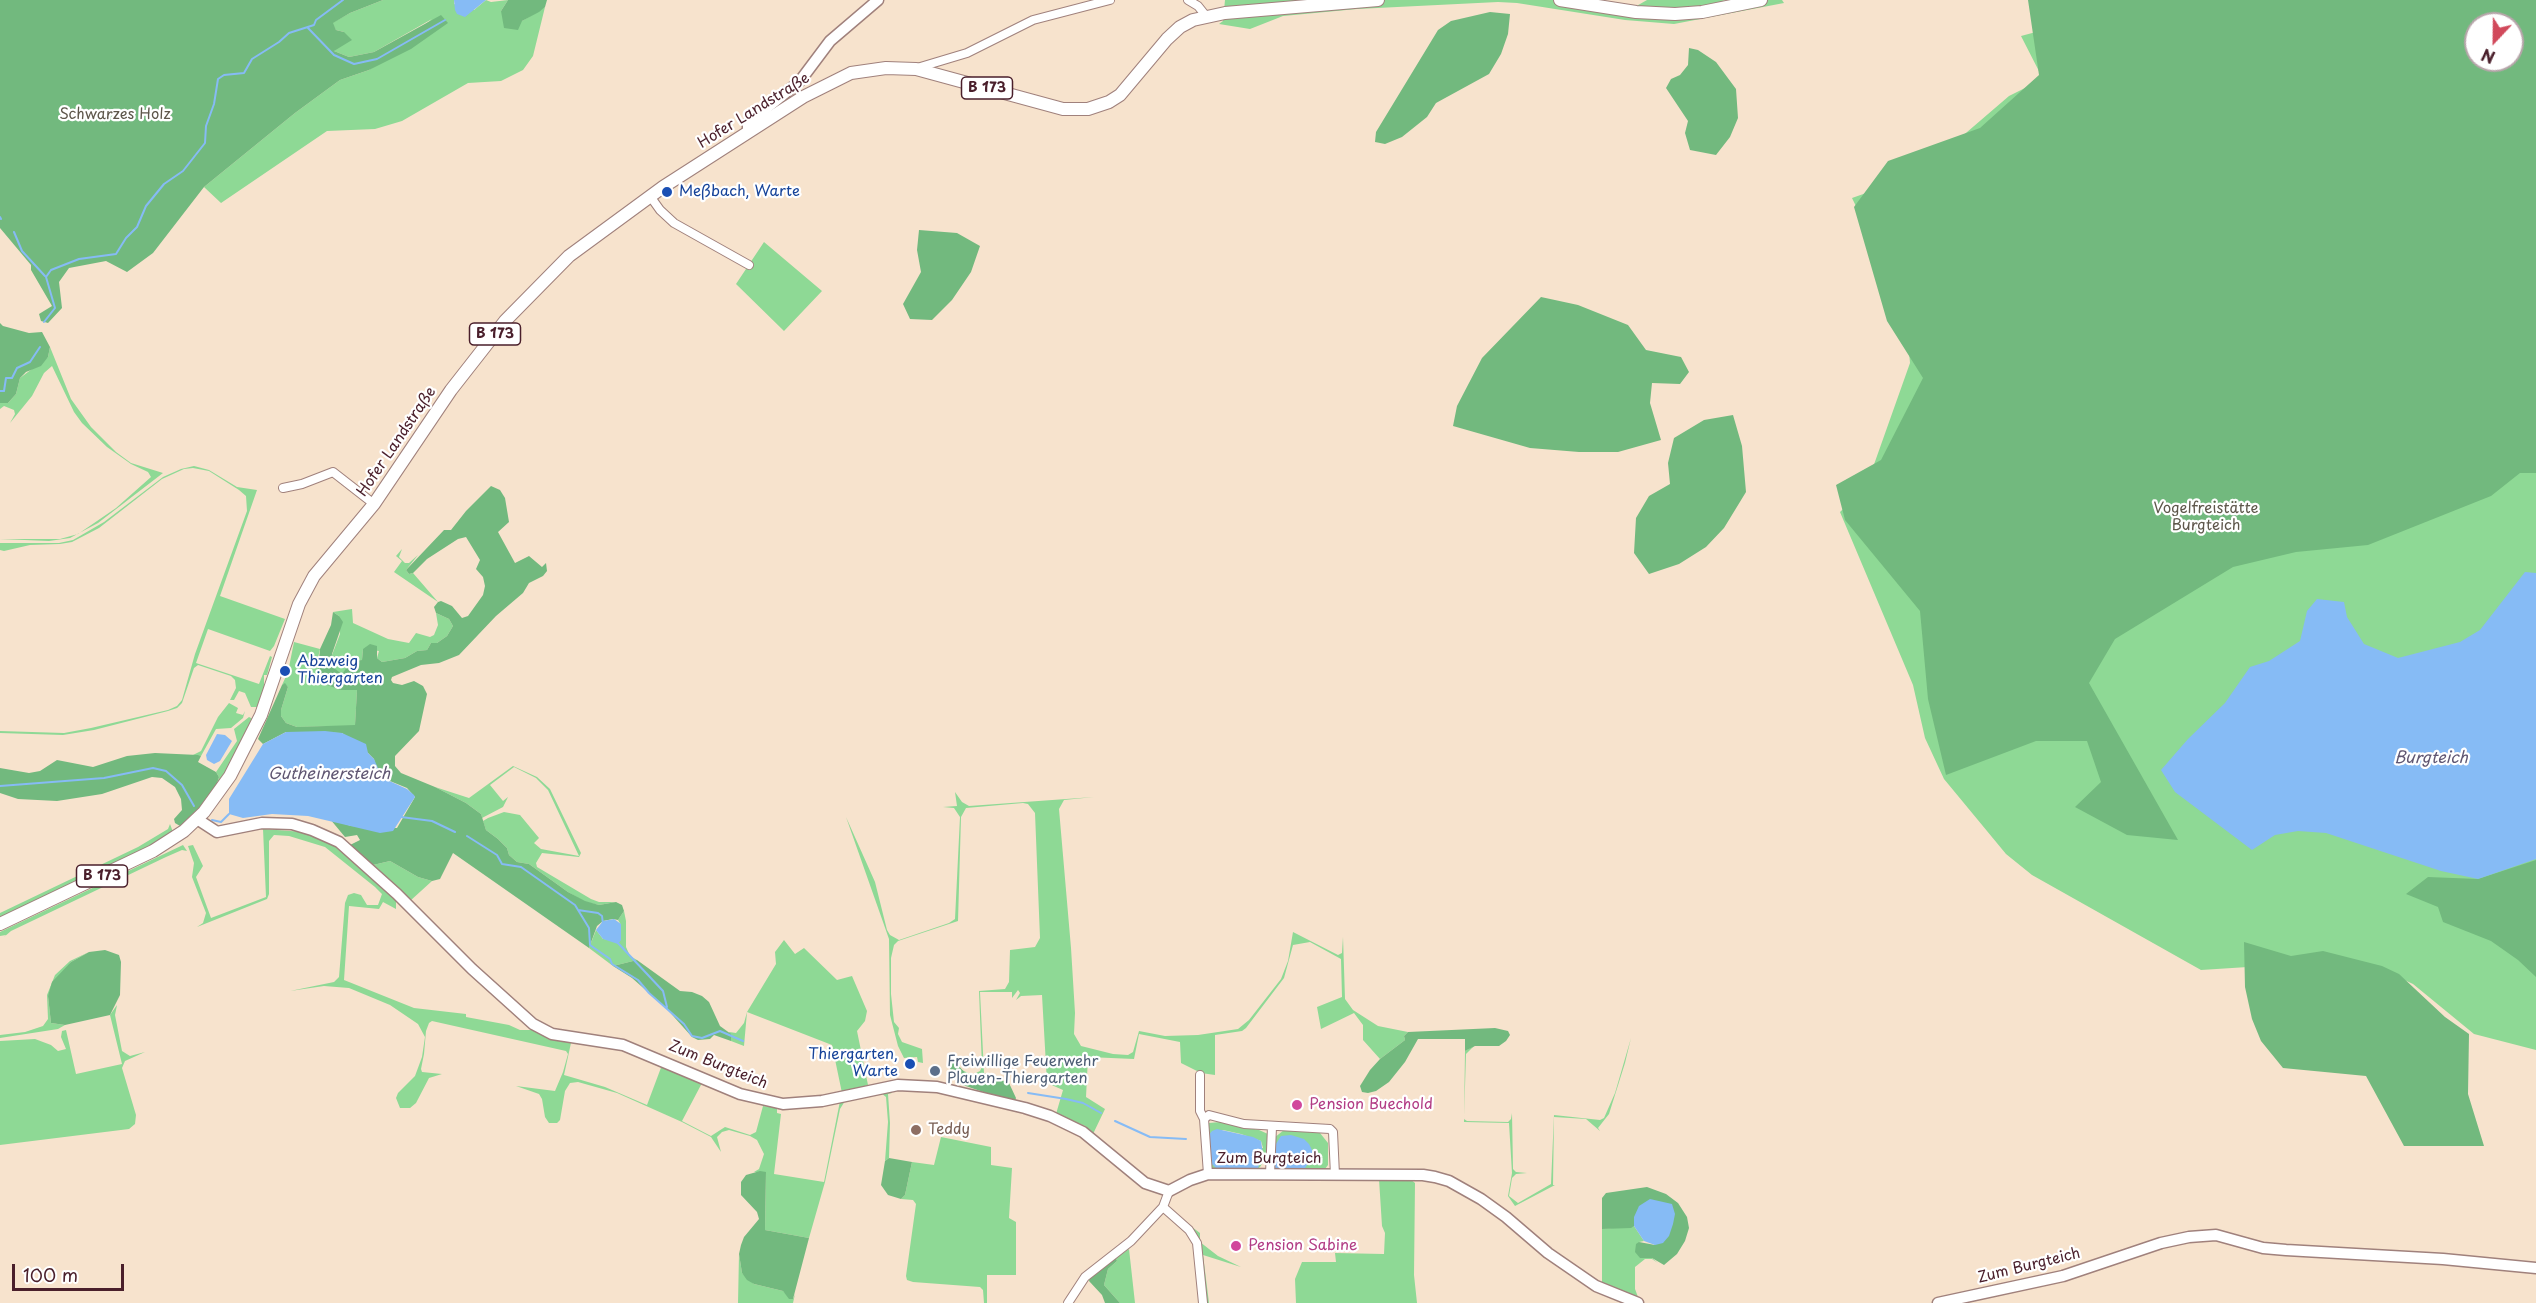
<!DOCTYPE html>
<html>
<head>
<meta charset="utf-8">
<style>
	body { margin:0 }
	#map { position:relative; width:2536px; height:1303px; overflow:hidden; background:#f7e3cd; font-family:"Playpen Sans",sans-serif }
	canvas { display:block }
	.north { position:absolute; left:2464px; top:12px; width:60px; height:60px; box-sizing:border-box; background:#fff; border:2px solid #b7a5aa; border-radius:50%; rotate:202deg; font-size:16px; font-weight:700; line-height:24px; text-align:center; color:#4a1f2b }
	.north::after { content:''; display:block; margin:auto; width:21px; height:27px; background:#d1495b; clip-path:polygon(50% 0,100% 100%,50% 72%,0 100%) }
	.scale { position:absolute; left:12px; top:1264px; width:112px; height:27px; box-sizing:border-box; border:3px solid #4a1f2b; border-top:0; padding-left:8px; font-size:18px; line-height:21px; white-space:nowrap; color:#4a1f2b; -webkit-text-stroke:4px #fff; paint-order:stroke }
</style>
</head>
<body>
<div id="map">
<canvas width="2536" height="1303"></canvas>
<div class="north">N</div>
<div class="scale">100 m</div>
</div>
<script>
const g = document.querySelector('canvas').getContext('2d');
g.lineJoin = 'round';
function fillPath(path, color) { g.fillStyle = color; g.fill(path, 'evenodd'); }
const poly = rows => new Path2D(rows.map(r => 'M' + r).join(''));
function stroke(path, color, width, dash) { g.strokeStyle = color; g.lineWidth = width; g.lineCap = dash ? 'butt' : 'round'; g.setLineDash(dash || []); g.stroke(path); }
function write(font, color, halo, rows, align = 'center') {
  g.font = font + ' "Playpen Sans",sans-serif'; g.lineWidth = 4.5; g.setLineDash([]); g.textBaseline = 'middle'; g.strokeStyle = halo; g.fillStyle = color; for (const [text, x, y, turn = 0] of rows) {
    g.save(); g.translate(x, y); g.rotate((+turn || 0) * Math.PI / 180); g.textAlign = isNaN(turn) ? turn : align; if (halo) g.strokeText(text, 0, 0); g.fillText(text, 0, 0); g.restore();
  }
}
const green = poly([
	[383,0,454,0,454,4,474,10,486,0,491,2,508,0,501,11,522,21,545,7,533,56,523,70,501,81,468,83,402,121,375,129,327,131,221,203,204,187,295,113,340,80,369,70,432,19,374,52,349,57,334,51,344,32,336,30,332,23,350,13],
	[1225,0,1578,0,1633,8,1647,0,1722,0,1734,3,1744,0,1782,0,1784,3,1674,24,1625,20,1517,3,1498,2,1357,9,1283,16,1250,29,1219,24,1223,21],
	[2125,0,2389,0,2536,15,2536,1050,2474,1034,2413,984,2387,972,2341,961,2201,970,2032,875,2006,854,1944,779,1925,738,1913,685,1840,512,1866,487,1910,363,1905,307,1852,198,1917,175,2009,96,2043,79,2021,36,2092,17],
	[2476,24,2512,24,2512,60,2476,60],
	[764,242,822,291,784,331,736,284],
	[50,347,71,399,91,427,116,452,131,463,163,473,98,523,70,538,49,541,0,539,60,539,78,534,116,508,151,477,148,472,131,464,107,447,82,423,74,412,52,366,44,373,32,396,10,423,15,414,14,410,4,406,0,409,0,403,8,403,16,394,20,378,48,357],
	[194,466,209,470,237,487,257,490,220,596,285,619,274,646,270,651,208,629,196,663,259,684,270,656,272,657,267,675,264,675,264,691,258,707,251,707,245,693,239,691,234,700,230,700,236,688,235,680,231,676,198,665,194,668,182,703,177,708,168,711,94,730,63,735,0,733,0,731,64,733,91,728,168,710,177,706,182,700,195,654,247,511,246,496,239,490,209,471,193,468,184,469,162,479,99,528,72,542,60,544,30,545,4,551,0,550,0,543,59,543,73,540,104,522,163,477,181,469],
	[402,549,399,557,405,563,409,563,418,555,406,570,409,574,413,573,438,602,394,572,402,561,396,556],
	[352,609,353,623,388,639,409,643,416,633,430,637,434,635,438,625,436,613,449,619,453,626,447,636,437,643,431,643,427,650,417,651,405,658,382,662,377,658,379,651,363,649,362,660,355,661,342,674,333,668,332,655,340,634,339,616,333,612],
	[294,642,320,649,318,658,341,690,357,690,355,726,297,727,286,723,281,716,281,710,288,687,285,684,282,685,288,672],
	[229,703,238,708,236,713,243,715,245,711,243,718,231,728,216,729,201,756,193,755,201,751,218,717],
	[249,717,253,719,231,764,216,787,219,777,216,772,237,741,234,729],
	[513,766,537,777,550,789,581,853,579,857,542,853,536,863,537,867,591,899,599,902,616,902,599,905,585,902,568,892,529,864,517,862,509,855,507,848,498,839,486,830,483,821,488,818,504,812,520,815,539,838,534,843,541,849,579,856,548,790,536,778,514,767,490,785,503,801,508,797,503,807,482,818,481,814,466,803,435,787,469,798],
	[955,792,962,802,969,806,1094,797,1064,800,1059,809,1071,948,1075,1013,1074,1034,1081,1046,1113,1054,1128,1055,1133,1052,1139,1031,1165,1036,1198,1035,1238,1029,1249,1020,1281,979,1288,961,1293,932,1338,955,1342,953,1343,937,1345,999,1353,1010,1378,1026,1408,1032,1404,1036,1405,1040,1380,1059,1363,1040,1363,1025,1354,1013,1321,1029,1317,1007,1342,997,1341,959,1310,942,1293,945,1284,978,1246,1028,1242,1031,1215,1035,1215,1075,1201,1073,1181,1063,1180,1042,1139,1034,1134,1059,1088,1057,1086,1097,1105,1109,1093,1134,1085,1126,1056,1114,1063,1090,1047,1083,1042,995,1021,996,1016,1000,1020,993,1018,990,1012,998,1012,992,980,992,984,1073,972,1076,966,1074,960,1069,972,1075,980,1071,982,1067,979,991,1005,989,1009,982,1010,950,1035,947,1040,938,1035,813,1028,804,1023,803,966,808,961,817,958,921,898,941,894,945,891,958,891,994,894,1022,899,1028,898,1034,902,1042,922,1049,923,1063,918,1062,917,1057,904,1058,898,1046,890,1015,889,939,846,817,875,882,887,930,890,935,899,940,949,923,955,919,960,817,954,808,943,807,957,806],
	[170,824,173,832,160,841,0,919,0,913,138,847,168,829],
	[263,829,304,832,331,843,354,859,396,898,396,909,383,902,379,909,349,906,344,980,414,1008,466,1014,466,1017,509,1025,520,1030,535,1030,550,1038,571,1043,564,1075,605,1087,647,1105,662,1065,702,1083,682,1121,711,1136,725,1127,750,1135,756,1132,763,1106,777,1108,777,1113,781,1114,774,1174,824,1182,840,1101,874,1092,890,1091,892,1093,888,1094,890,1123,889,1158,885,1161,888,1122,886,1097,881,1093,872,1094,845,1101,840,1109,825,1182,809,1238,765,1230,766,1172,754,1172,759,1169,764,1154,757,1140,750,1136,729,1130,722,1132,717,1137,721,1152,711,1137,682,1122,617,1093,578,1082,570,1083,565,1091,560,1120,557,1123,549,1123,545,1117,542,1099,539,1094,516,1086,555,1091,563,1072,568,1054,566,1051,432,1021,429,1023,426,1031,424,1054,421,1069,422,1072,442,1074,429,1078,416,1103,410,1108,400,1108,396,1098,398,1093,415,1076,422,1057,425,1037,418,1024,390,1005,349,988,324,986,290,991,334,982,339,977,345,903,348,895,354,893,361,895,367,905,378,905,382,894,375,887,325,847,289,836,274,835,269,841,269,894,267,899,197,927,203,923,206,913,192,877,194,863,188,846,193,845,203,866,196,877,211,918,266,897],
	[183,845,187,851,182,850,166,857,11,931,4,937,6,935,0,936,0,932],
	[350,845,373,865,390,861,418,877,432,881,410,901],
	[624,911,626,921,626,947,630,956,637,960,613,966,589,948,596,930,603,939,621,940,621,925,618,920],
	[784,940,795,954,804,948,837,980,852,976,867,1011,865,1021,857,1031,868,1085,842,1093,832,1045,747,1012,744,1046,731,1041,729,1032,736,1033,744,1023,747,1012,776,964,775,952],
	[89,952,71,962,48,996,51,1023,65,1025,58,1029,0,1038,0,1035,25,1032,43,1026,48,1019,47,995,55,975,70,961],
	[117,1005,115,1015,122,1051,130,1056,145,1052,125,1061,122,1068,136,1115,135,1124,129,1129,0,1145,0,1041,35,1039,51,1045,58,1051,66,1049,61,1037,62,1031,66,1030,76,1074,122,1064,110,1015],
	[1631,1038,1625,1063,1609,1114,1598,1128,1600,1131,1586,1119,1554,1117,1553,1185,1555,1185,1515,1206,1508,1196,1512,1173,1509,1123,1464,1122,1465,1051,1474,1046,1466,1054,1464,1119,1467,1121,1508,1122,1511,1119,1512,1113,1513,1169,1516,1172,1527,1173,1516,1174,1512,1178,1509,1196,1518,1203,1551,1184,1554,1115,1600,1120,1604,1118,1615,1093],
	[1220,1122,1259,1130,1268,1134,1267,1156,1260,1167,1256,1170,1214,1170,1210,1165,1209,1142,1263,1148,1261,1141,1241,1134,1223,1130,1208,1136,1209,1123],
	[1284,1130,1320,1133,1328,1143,1328,1165,1325,1169,1277,1172,1273,1168,1274,1138],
	[941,1137,991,1147,991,1165,1012,1168,1009,1218,1016,1222,1016,1275,987,1275,987,1303,984,1303,983,1290,980,1287,913,1282,907,1280,906,1276,916,1204,913,1200,901,1199,905,1195,912,1162,934,1165],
	[1379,1179,1410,1179,1415,1183,1414,1275,1417,1303,1296,1303,1295,1279,1302,1262,1336,1262,1335,1253,1384,1254,1385,1233,1382,1226],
	[1169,1210,1200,1233,1200,1242,1218,1256,1241,1267,1203,1255,1209,1303,1206,1303,1196,1234],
	[1634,1226,1644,1241,1639,1242,1640,1258,1652,1258,1658,1263,1652,1259,1645,1259,1635,1267,1635,1289,1638,1297,1635,1299,1602,1283,1602,1229],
	[1129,1249,1135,1303,1120,1303,1104,1285,1108,1269,1117,1261,1116,1258],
	[739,1254,742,1273,754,1284,783,1291,793,1299,795,1294,793,1303,738,1303]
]);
const forest = poly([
	[0,0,383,0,350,13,333,23,336,30,344,32,352,40,334,51,349,57,374,52,441,15,448,23,411,49,369,70,340,80,295,113,204,187,153,253,127,272,106,261,69,268,59,282,62,308,48,323,41,321,39,314,52,306,31,270,31,265,0,228],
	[508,0,547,0,545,7,539,12,522,21,518,30,504,28,501,11],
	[2028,0,2536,0,2536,473,2520,473,2491,496,2368,545,2296,552,2233,567,2115,639,2089,683,2178,840,2127,835,2075,807,2101,782,2087,741,2036,741,1946,775,1928,699,1920,611,1845,520,1836,485,1881,460,1923,378,1887,321,1854,207,1888,161,1980,128,2039,75],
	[2476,24,2512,24,2512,60,2476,60],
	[1490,12,1510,14,1508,34,1501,54,1489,74,1436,103,1427,117,1402,137,1385,144,1375,142,1376,132,1438,30,1451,21],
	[1689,48,1698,50,1716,62,1736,89,1738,118,1730,137,1716,155,1690,150,1685,133,1688,121,1666,88,1671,79,1680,75,1688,65],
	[919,230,957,233,980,246,971,272,952,300,932,320,910,319,903,304,921,272,917,250],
	[1541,297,1578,305,1628,325,1646,350,1681,357,1689,372,1680,384,1652,383,1650,403,1661,440,1618,452,1579,452,1530,448,1453,426,1457,406,1482,358],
	[0,323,3,326,29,333,42,332,50,347,48,357,41,366,26,372,20,378,16,394,8,403,0,403],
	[1733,415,1742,446,1746,492,1724,528,1706,547,1679,564,1649,574,1634,553,1636,518,1649,496,1670,484,1668,463,1674,438,1704,420],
	[491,486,500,490,505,498,509,522,498,532,515,563,529,556,542,567,546,563,547,571,543,576,529,583,523,593,496,616,459,655,439,663,421,665,392,677,391,680,393,683,402,685,414,681,423,686,427,694,419,731,395,756,395,766,401,773,435,787,466,803,481,814,486,830,498,839,507,848,509,855,517,862,529,864,568,892,585,901,599,905,616,902,622,905,624,911,618,920,613,919,603,921,597,926,589,948,453,853,440,879,432,881,418,877,390,861,373,865,350,845,360,840,357,835,345,837,330,819,351,826,397,828,415,797,407,788,385,779,376,769,374,759,368,753,342,733,286,732,263,744,258,739,282,685,285,683,288,687,281,710,281,716,286,723,297,727,355,725,357,690,341,690,327,685,318,669,320,649,331,625,333,612,339,616,343,622,332,654,334,668,342,674,352,661,362,660,363,649,370,644,377,646,377,658,382,662,405,658,417,651,427,650,431,643,437,643,447,636,453,626,449,619,436,613,434,607,438,602,441,601,452,606,462,618,468,616,483,595,485,586,483,577,476,569,480,560,466,537,458,539,427,559,413,573,409,574,406,570,444,530,451,530,466,511],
	[155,753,198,755,201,756,198,762,216,772,219,777,216,787,202,805,180,826,175,823,174,819,182,810,181,799,175,787,162,778,152,777,102,794,57,801,18,799,0,793,0,768,29,773,40,771,57,760,93,767,127,756],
	[2536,860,2536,977,2518,960,2491,941,2443,922,2438,907,2406,894,2428,877,2478,879],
	[2244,942,2291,956,2323,951,2382,966,2399,974,2445,1017,2469,1034,2468,1094,2484,1146,2404,1146,2366,1076,2283,1068,2261,1041,2252,1019,2245,987],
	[105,950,119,955,121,962,120,995,110,1015,65,1025,51,1023,48,996,52,982,71,962,89,952],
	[637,960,680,991,692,992,702,996,709,1002,720,1026,731,1034,731,1041,714,1035,710,1039,698,1040,692,1037,666,1008,632,978,613,966],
	[1495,1028,1508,1031,1510,1035,1506,1041,1499,1046,1475,1046,1465,1051,1465,1039,1418,1039,1405,1062,1389,1082,1376,1091,1368,1093,1362,1092,1360,1086,1370,1070,1380,1059,1405,1040,1404,1036,1408,1032],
	[950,1056,966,1074,972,1076,984,1073,1009,1083,1016,1098,1015,1101,995,1096,957,1083,949,1066],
	[889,1158,912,1162,905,1195,901,1199,888,1195,881,1185,885,1161],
	[760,1171,766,1172,765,1230,809,1238,793,1299,789,1299,783,1291,754,1284,747,1280,742,1273,739,1254,741,1245,744,1237,759,1219,757,1212,741,1195,741,1182,746,1175],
	[1647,1187,1666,1194,1678,1203,1687,1217,1689,1228,1685,1241,1677,1254,1664,1265,1652,1258,1640,1258,1635,1252,1636,1244,1639,1242,1655,1245,1634,1217,1634,1226,1631,1228,1602,1229,1602,1198,1606,1193],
	[1116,1258,1117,1261,1108,1269,1104,1285,1120,1303,1105,1303,1102,1295,1089,1281,1090,1277]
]);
const water = poly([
	[454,0,486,0,465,17,457,14,455,10],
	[2525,572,2536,573,2536,859,2478,879,2441,871,2326,833,2298,831,2275,835,2252,850,2175,792,2161,770,2188,739,2225,703,2250,667,2269,661,2300,641,2307,611,2317,599,2344,602,2347,617,2364,644,2398,658,2460,642,2480,630],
	[325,731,342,733,366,744,368,753,374,759,381,775,385,779,407,789,414,795,415,797,393,831,380,833,308,816,272,814,243,818,229,814,229,799,263,744,286,732],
	[217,734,225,735,232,741,220,761,214,764,207,760,206,755],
	[614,919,621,924,621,940,618,944,603,939,596,930,603,921],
	[1217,1129,1253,1137,1261,1141,1263,1154,1258,1168,1252,1171,1217,1169,1211,1163,1208,1136,1212,1131],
	[1291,1135,1304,1139,1309,1144,1313,1152,1312,1159,1305,1168,1300,1170,1279,1170,1274,1167,1274,1147,1281,1136],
	[1650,1199,1672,1204,1675,1214,1673,1224,1669,1236,1663,1243,1655,1245,1644,1241,1634,1226,1634,1217,1639,1206]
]);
const stream = poly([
	[308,28,334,55,354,64,377,59,445,20],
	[0,217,1,219],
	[14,232,22,251,45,276],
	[44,322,55,308,46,277,51,270,79,259,116,254,126,238,137,227,146,206,164,184,183,171,205,143,206,126,214,104,218,79,224,75,244,73,252,59,279,42,289,33,314,25,316,20,343,0],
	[0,391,4,391,6,378,12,378,17,368,30,362,40,347],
	[0,786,104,778,153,768,166,771,182,785,194,806],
	[401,817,432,821,455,832],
	[212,820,221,822,229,814],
	[467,836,497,855,502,864,521,867,575,905,589,928,590,945,610,959,612,964,638,980,649,993,684,1024,692,1036,702,1038,720,1031,743,1041],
	[578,910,598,913,602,916,603,924],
	[617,942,663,991,667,1007],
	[831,1055,860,1053],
	[1028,1093,1066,1099,1083,1103,1101,1113],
	[1115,1121,1150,1137,1186,1139]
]);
const street = poly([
	[1188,0,1198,6,1206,16],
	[917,68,967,53,1033,20,1110,0],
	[650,196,660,210,674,223,749,265],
	[283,488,302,484,333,472,374,504],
	[1200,1075,1200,1111,1204,1119],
	[1208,1174,1204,1119,1209,1115,1244,1124,1330,1129,1333,1132,1335,1175],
	[1270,1174,1272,1127],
	[1163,1207,1189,1230,1197,1243,1203,1303],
	[1068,1303,1085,1277,1131,1241,1163,1207,1169,1191]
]);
const secondary = poly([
	[748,132,748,123,800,81,830,41,878,0],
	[197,819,217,832,262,823,292,824,312,830,339,842,397,894,472,969,533,1024,552,1034,623,1045,740,1094,783,1104,822,1101,898,1085,937,1087,1025,1108,1050,1116,1083,1132,1145,1183,1169,1191,1190,1180,1208,1174,1423,1175,1435,1177,1449,1181,1481,1199,1506,1217,1548,1253,1596,1286,1638,1303],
	[1938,1303,2063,1276,2161,1243,2189,1237,2216,1235,2263,1248,2286,1250,2443,1259,2536,1268]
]);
const primary = poly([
	[1560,0,1636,12,1675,14,1702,12,1761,0],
	[0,924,153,851,184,831,204,812,230,776,261,715,299,604,314,576,374,504,451,390,505,321,569,256,663,187,803,97,851,73,886,68,916,69,1063,109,1088,109,1109,102,1120,95,1167,39,1180,27,1193,20,1225,13,1378,0]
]);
const markers = [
	[667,192,6,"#1a4fb4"],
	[285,671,6,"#1a4fb4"],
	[910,1064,6,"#1a4fb4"],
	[935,1071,6,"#5c6f8a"],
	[1297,1105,6,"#d1479c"],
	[916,1130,6,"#8d6e63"],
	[1236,1246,6,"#d1479c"]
];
const shields = [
	[987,88,51],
	[495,334,51],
	[102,876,51]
];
const shieldNames = [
	["B 173",987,88],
	["B 173",495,334],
	["B 173",102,876]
];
const streetNames = [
	["Hofer Landstraße",754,111,-32],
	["Hofer Landstraße",397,442,-56],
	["Zum Burgteich",718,1065,22],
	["Zum Burgteich",1269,1159],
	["Zum Burgteich",2029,1266,-14]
];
const parkNames = [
	["Schwarzes Holz",115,115],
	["Vogelfreistätte",2206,509],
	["Burgteich",2206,526]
];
const transitNames = [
	["Meßbach, Warte",679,192],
	["Abzweig",297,662],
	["Thiergarten",297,679],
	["Thiergarten,",898,1055,"right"],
	["Warte",898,1072,"right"]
];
const serviceNames = [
	["Freiwillige Feuerwehr",947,1062],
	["Plauen-Thiergarten",947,1079]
];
const hotelNames = [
	["Pension Buechold",1309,1105],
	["Pension Sabine",1248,1246]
];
const educationNames = [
	["Teddy",928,1130]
];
const waterNames = [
	["Burgteich",2431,759],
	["Gutheinersteich",329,775]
];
fillPath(green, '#8ed995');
fillPath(forest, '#72b97e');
fillPath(water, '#86bbf5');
stroke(stream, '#86bbf5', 2);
stroke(street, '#a0817c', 10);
stroke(secondary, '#a0817c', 13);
stroke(primary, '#a0817c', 14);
stroke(street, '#fff', 8);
stroke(secondary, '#fff', 10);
stroke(primary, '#fff', 12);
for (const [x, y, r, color] of markers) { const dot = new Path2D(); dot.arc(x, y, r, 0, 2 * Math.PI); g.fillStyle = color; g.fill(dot); stroke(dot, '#fff', 2); }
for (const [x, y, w] of shields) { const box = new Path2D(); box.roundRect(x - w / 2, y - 11, w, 22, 4.5); g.fillStyle = '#fff'; g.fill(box); stroke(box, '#4a1f2b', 1.5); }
write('bold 14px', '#4a1f2b', null, shieldNames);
write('15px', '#4a1f2b', '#fff', streetNames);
write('15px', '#5e574b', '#fff', parkNames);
write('15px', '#164399', '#fff', transitNames, 'left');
write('15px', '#4e5e75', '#fff', serviceNames, 'left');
write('15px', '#b23c85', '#fff', hotelNames, 'left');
write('15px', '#785e54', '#fff', educationNames, 'left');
write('italic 16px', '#5f5672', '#fff', waterNames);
</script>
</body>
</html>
